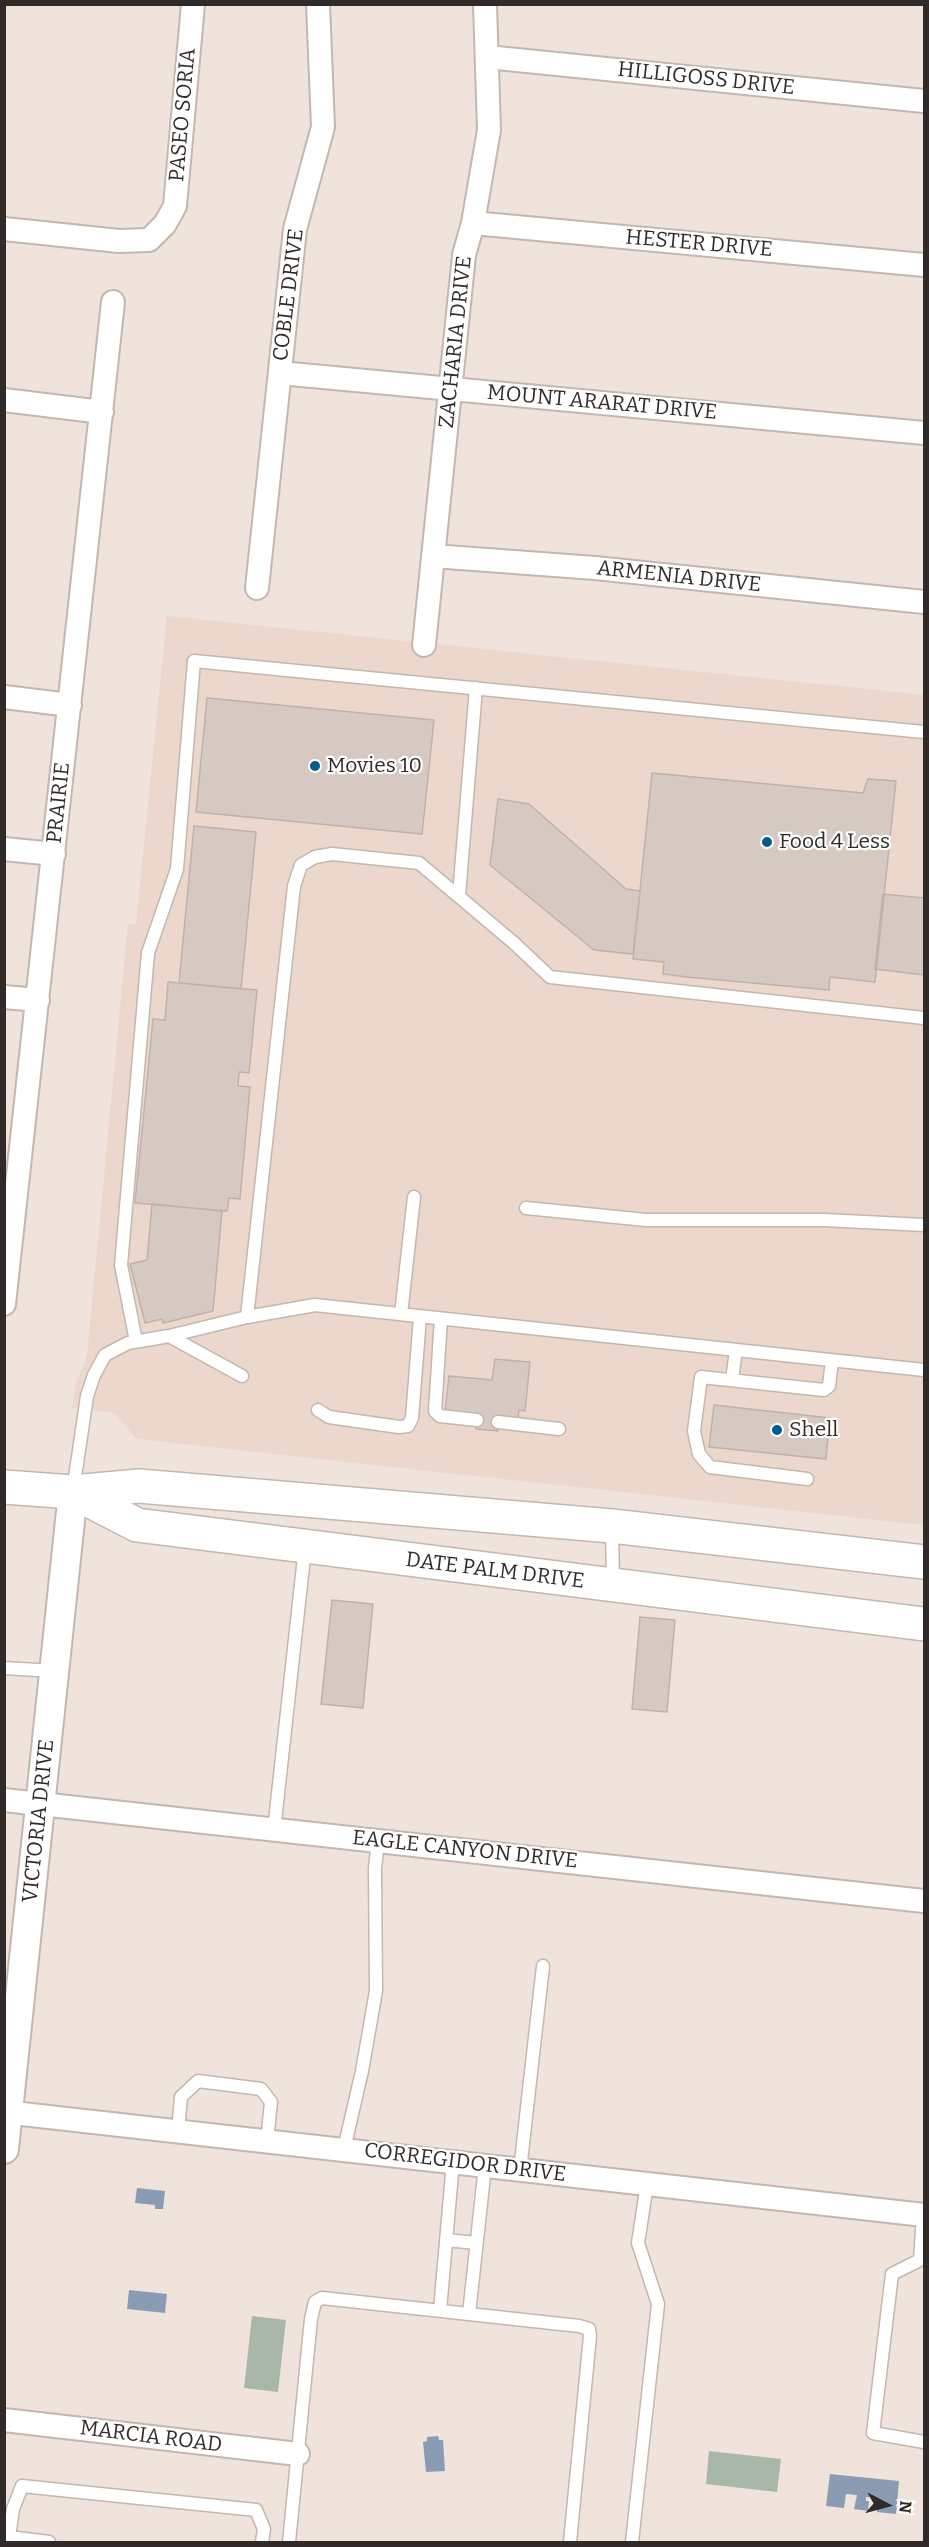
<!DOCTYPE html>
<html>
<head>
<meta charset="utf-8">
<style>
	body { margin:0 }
	#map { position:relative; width:929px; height:2547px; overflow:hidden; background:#f0e3db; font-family:Bitter,serif }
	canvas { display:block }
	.frame { position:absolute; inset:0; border:6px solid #302b28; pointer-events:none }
	.north { position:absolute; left:857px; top:2475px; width:60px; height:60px; -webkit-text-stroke:4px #fff; paint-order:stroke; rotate:96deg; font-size:16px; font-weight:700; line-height:24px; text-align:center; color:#302b28 }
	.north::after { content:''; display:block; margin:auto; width:21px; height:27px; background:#302b28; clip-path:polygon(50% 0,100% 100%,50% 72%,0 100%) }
</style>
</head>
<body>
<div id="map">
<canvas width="929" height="2547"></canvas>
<div class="frame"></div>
<div class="north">N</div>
</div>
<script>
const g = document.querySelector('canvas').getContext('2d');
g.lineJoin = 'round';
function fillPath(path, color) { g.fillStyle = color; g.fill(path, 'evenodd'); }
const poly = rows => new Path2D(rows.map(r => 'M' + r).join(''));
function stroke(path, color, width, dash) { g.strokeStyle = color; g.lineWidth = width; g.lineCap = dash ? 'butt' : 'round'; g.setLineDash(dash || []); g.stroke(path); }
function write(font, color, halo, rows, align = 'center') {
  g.font = font + ' Bitter,serif'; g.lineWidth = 4.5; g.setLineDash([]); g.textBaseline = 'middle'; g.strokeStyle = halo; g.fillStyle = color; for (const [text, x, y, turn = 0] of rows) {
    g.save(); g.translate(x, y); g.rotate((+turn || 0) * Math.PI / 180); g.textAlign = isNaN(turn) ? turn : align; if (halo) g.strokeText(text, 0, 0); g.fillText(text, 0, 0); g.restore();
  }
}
const built = poly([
	[167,616,924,695,924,1525,137,1439,114,1413,72,1408,75,1387,87,1356,128,924,136,924]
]);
const green = poly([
	[252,2316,286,2320,278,2392,244,2388],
	[709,2451,781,2459,777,2492,706,2484]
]);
const water = poly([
	[137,2188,165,2191,163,2209,155,2209,155,2205,135,2203],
	[129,2290,167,2294,165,2313,127,2309],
	[438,2436,439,2440,443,2440,445,2471,426,2472,423,2442,427,2441,427,2437],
	[830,2474,899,2481,896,2514,877,2512,878,2498,866,2497,866,2501,869,2501,868,2511,854,2509,857,2495,846,2494,844,2508,826,2506]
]);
const building = poly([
	[207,698,434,720,422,834,196,812,207,698],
	[652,773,863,793,868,779,896,781,875,982,830,977,829,990,687,977,663,974,664,962,633,959,652,773],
	[498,799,529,804,626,889,640,891,633,954,594,950,490,865,498,799],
	[194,826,256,832,241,989,179,983,194,826],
	[883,894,924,898,924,975,875,969,883,894],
	[168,982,257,990,249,1073,239,1072,238,1086,250,1087,240,1199,229,1198,227,1211,135,1203,153,1019,165,1020,168,982],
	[152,1204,222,1211,213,1311,163,1323,162,1319,145,1323,130,1264,147,1260,152,1204],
	[495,1359,530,1362,525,1411,519,1410,518,1419,499,1417,498,1431,476,1429,477,1415,445,1412,449,1376,492,1380,495,1359],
	[714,1405,830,1418,826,1459,709,1447,714,1405],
	[332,1600,373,1604,363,1708,321,1704,332,1600],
	[640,1617,675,1620,667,1712,632,1709,640,1617]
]);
const service = poly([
	[459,895,476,688],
	[526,1208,646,1220,824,1220,924,1225],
	[401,1314,414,1197],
	[247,1317,294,886,301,865,315,857,332,854,419,863,514,943,550,977,924,1018],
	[441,1319,435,1411,440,1416,477,1420],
	[169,1336,242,1376],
	[136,1341,121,1265,148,953,177,869,194,661,924,732],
	[732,1380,736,1350],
	[318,1410,329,1417,399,1427,408,1426,412,1418,420,1317],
	[498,1422,559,1429],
	[807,1479,710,1467,699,1454,694,1431,701,1377,824,1390,829,1386,832,1360],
	[73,1491,87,1396,94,1375,105,1355,128,1343,169,1336,247,1317,315,1305,924,1370],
	[612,1527,613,1584],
	[4,1668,54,1671],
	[274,1830,305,1548],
	[178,2131,181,2097,198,2081,261,2089,271,2102,267,2141],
	[344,2149,362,2071,376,1991,375,1868,378,1841],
	[520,2170,543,1966],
	[446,2240,476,2243],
	[920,2260,892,2274,873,2433,924,2442],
	[920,2260,923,2215],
	[440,2310,453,2162],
	[469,2314,485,2166],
	[4,2537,9,2537,13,2509,22,2486,256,2510,264,2529,262,2542],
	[9,2537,49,2542],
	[289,2542,311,2319,315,2302,322,2298,579,2326,589,2329,590,2336,570,2542],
	[632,2542,658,2304,638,2243,647,2184]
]);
const minor = poly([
	[487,57,924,101],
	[473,223,924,265],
	[4,229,119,241,149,240,165,224,175,206,193,4],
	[280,373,924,433],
	[4,400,102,412],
	[433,556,595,568,924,602],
	[257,588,295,229,323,127,318,4],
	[424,645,464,255,473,223,489,130,485,4],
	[4,697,70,705],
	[4,849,54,854],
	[4,997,38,1000],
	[4,1304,113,302],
	[4,1800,924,1901],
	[4,2112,924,2215],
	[4,2420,298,2454]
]);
const tertiary = poly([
	[4,2149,73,1492]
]);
const secondary = poly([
	[4,1487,73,1492,139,1486,612,1526,924,1562],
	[73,1492,137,1525,924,1624]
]);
const markers = [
	[315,766,6,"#035a8c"],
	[767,842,6,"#035a8c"],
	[777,1430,6,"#035a8c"]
];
const streetNames = [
	["HILLIGOSS DRIVE",706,79,6],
	["PASEO SORIA",183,115,-85],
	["HESTER DRIVE",699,244,5],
	["COBLE DRIVE",289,295,-83],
	["ZACHARIA DRIVE",456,342,-84],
	["MOUNT ARARAT DRIVE",602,403,5],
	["ARMENIA DRIVE",679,577,6],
	["PRAIRIE",59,803,-84],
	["DATE PALM DRIVE",495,1571,7],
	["VICTORIA DRIVE",39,1821,-84],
	["EAGLE CANYON DRIVE",465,1850,6],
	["CORREGIDOR DRIVE",465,2163,7],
	["MARCIA ROAD",151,2437,7]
];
const poiNames = [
	["Movies 10",327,766],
	["Food 4 Less",779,842],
	["Shell",789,1430]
];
fillPath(built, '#ebd7cb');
fillPath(green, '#a8b7a9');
fillPath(water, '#8a9cb4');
fillPath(building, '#d6c9c2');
stroke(building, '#bfb2ab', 1.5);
stroke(service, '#c3b7af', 15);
stroke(minor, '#c3b7af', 26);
stroke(tertiary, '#c3b7af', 32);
stroke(secondary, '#c3b7af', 36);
stroke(service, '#fff', 12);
stroke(minor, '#fff', 22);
stroke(tertiary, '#fff', 28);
stroke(secondary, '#fff', 33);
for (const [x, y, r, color] of markers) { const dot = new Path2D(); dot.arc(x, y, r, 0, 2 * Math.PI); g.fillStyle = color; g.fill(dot); stroke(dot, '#fff', 2); }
write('21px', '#302b28', '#fff', streetNames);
write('21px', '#302b28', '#fff', poiNames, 'left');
</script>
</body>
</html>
